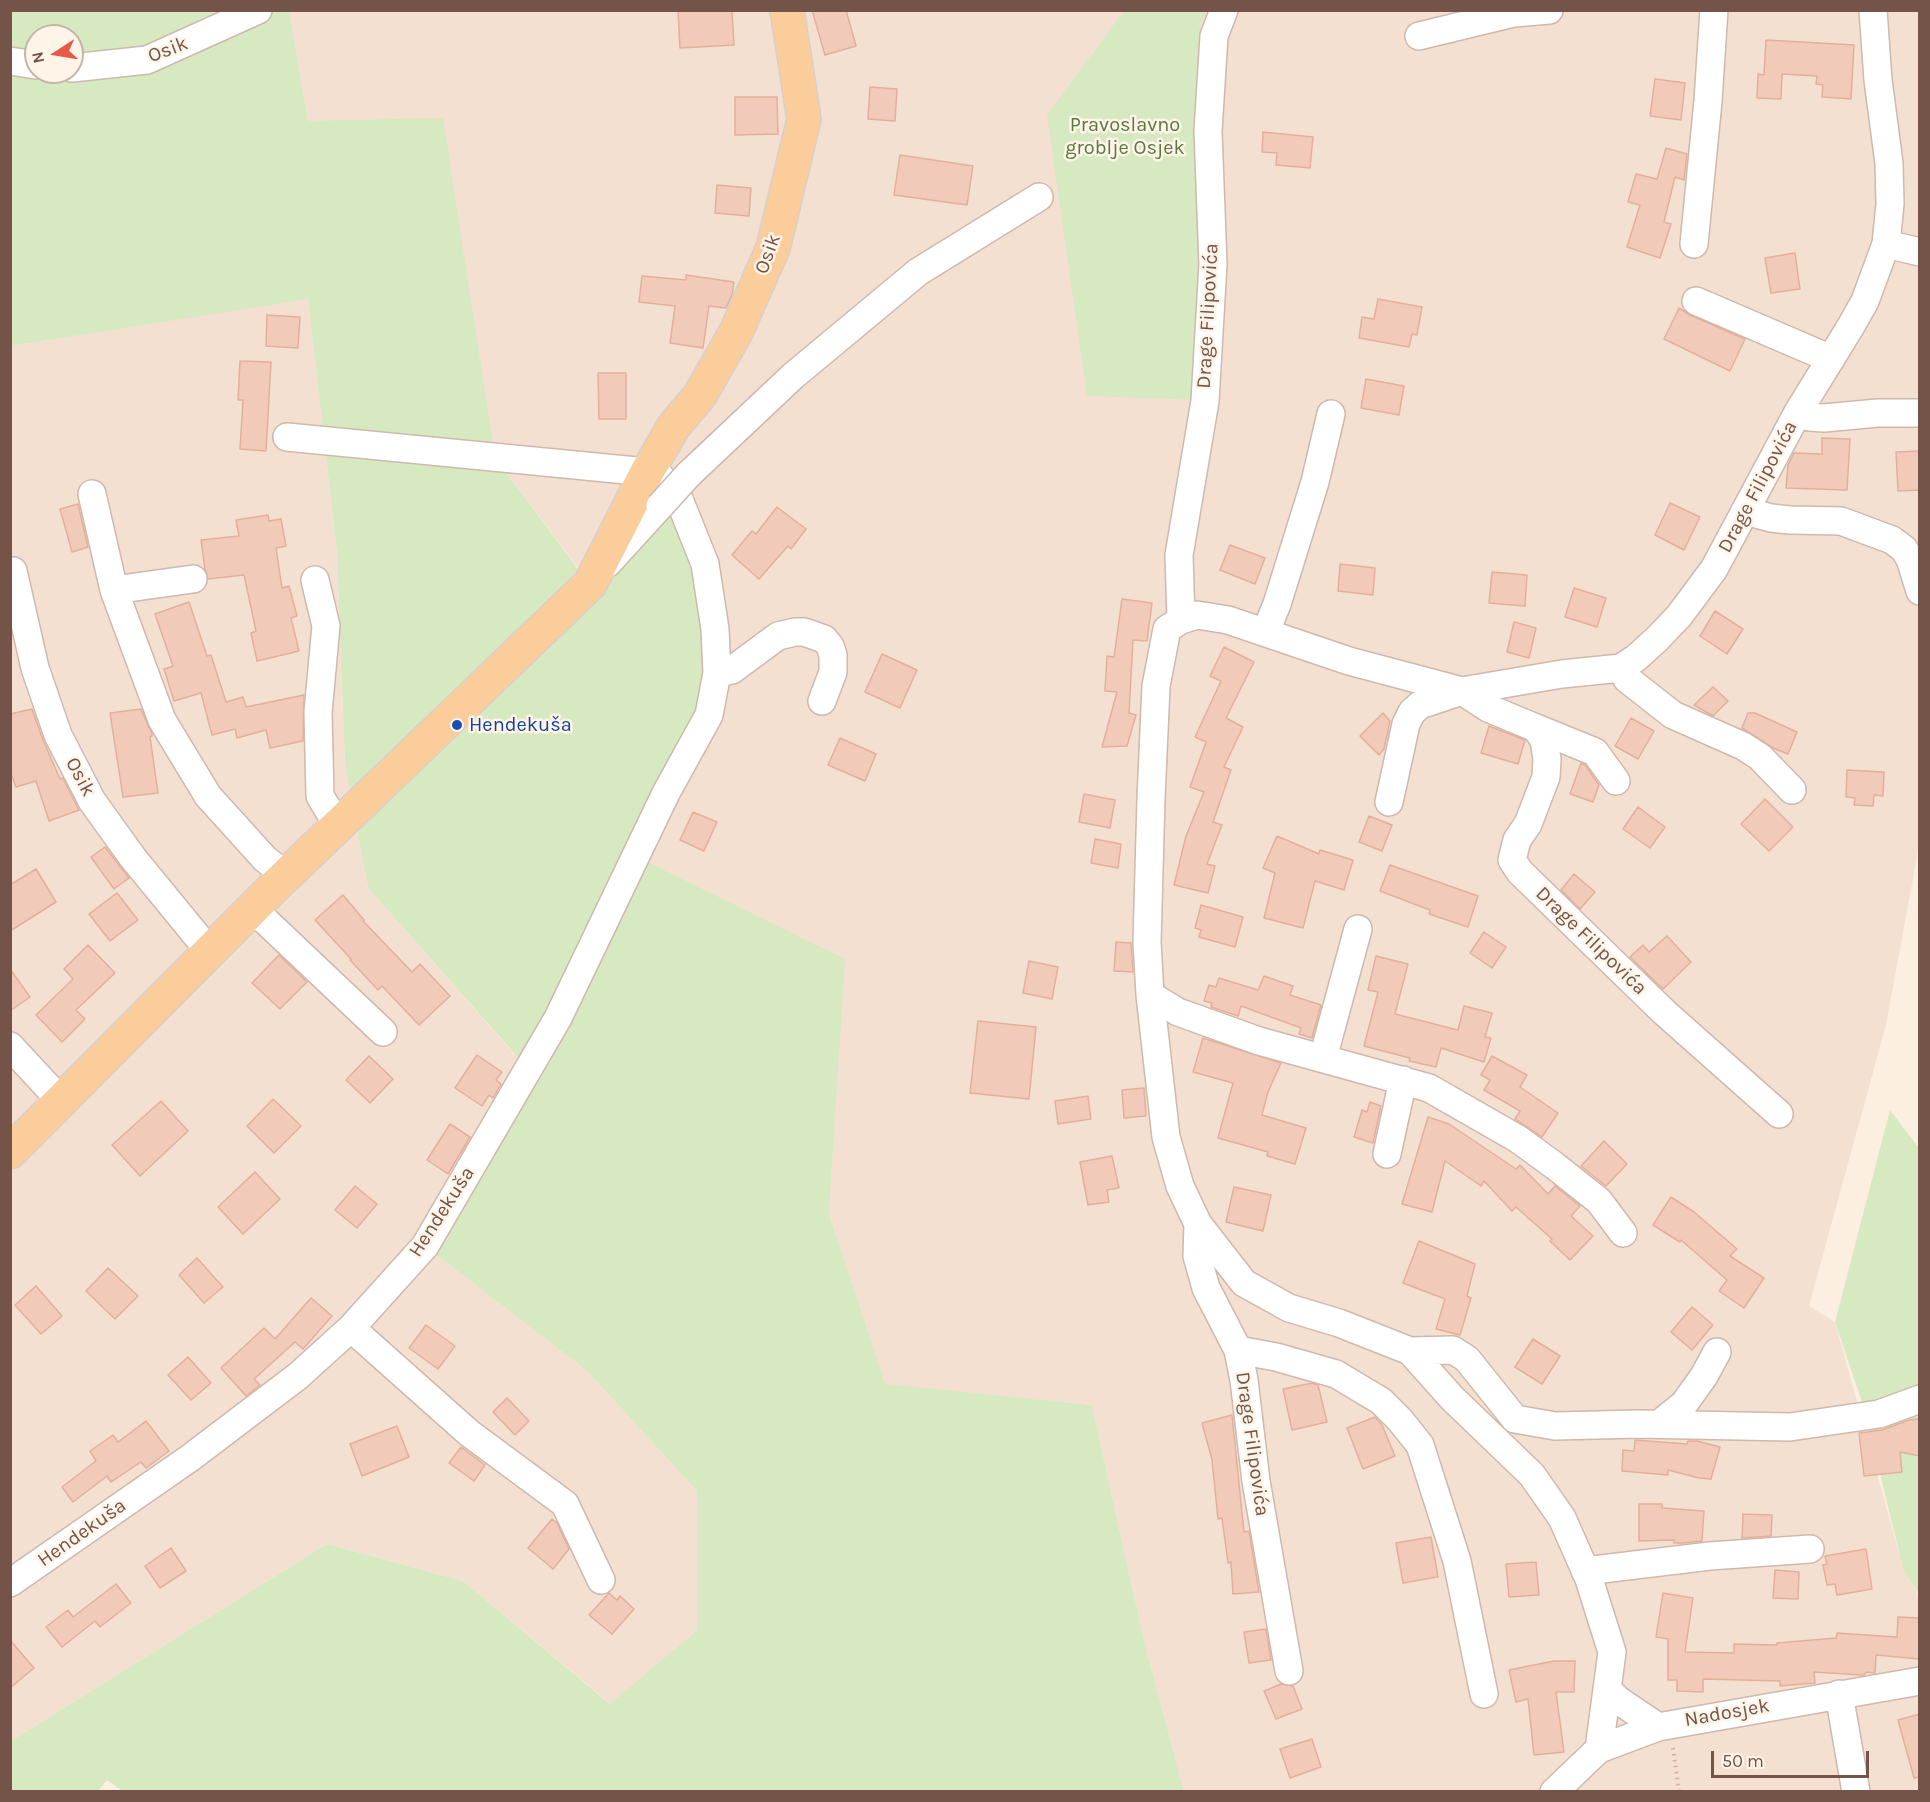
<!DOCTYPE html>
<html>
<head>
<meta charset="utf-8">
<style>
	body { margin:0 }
	#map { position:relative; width:1930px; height:1802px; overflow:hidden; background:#fcefe2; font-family:Karla,sans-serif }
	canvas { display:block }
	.frame { position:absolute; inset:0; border:12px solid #745349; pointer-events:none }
	.north { position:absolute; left:24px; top:24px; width:60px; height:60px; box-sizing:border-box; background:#fff4e8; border:2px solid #c7b4a8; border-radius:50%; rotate:258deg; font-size:16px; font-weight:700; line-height:24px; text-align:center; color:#745349 }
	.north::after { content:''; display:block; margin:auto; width:21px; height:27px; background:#e65a47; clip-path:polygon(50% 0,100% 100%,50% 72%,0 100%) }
	.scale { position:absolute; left:1711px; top:1751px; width:158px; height:27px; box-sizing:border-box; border:3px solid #745349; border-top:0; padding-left:8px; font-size:18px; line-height:21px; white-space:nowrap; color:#745349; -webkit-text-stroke:4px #fff4e8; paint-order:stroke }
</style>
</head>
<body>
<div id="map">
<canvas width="1930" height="1802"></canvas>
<div class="frame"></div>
<div class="north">N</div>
<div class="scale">50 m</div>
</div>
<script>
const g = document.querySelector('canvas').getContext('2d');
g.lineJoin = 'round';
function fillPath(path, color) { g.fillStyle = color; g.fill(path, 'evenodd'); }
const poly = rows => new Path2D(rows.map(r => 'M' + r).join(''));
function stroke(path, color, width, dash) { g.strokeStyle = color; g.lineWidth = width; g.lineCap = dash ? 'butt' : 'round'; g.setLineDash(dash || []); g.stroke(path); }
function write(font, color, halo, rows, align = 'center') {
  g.font = font + ' Karla,sans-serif'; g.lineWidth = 5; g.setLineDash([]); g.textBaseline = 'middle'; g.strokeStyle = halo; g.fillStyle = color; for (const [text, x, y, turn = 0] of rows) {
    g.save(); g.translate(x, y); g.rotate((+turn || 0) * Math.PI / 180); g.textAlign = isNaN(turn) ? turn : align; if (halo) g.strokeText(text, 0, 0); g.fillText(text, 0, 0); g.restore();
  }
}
const residential = poly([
	[289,11,1919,11,1919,846,1886,1025,1809,1306,1835,1322,1904,1571,1919,1596,1919,1791,1184,1791,1144,1641,1092,1405,885,1385,829,1213,844,959,636,856,590,584,495,457,308,121],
	[308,298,337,553,345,764,368,888,528,1070,425,1246,587,1371,697,1491,697,1630,611,1704,463,1581,327,1544,11,1741,11,346]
]);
const green = poly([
	[11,11,289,11,308,121,443,118,495,457,589,584,679,499,717,673,636,856,845,959,829,1213,885,1384,1092,1405,1144,1641,1184,1791,124,1792,107,1780,98,1791,11,1791,11,1741,327,1544,463,1581,610,1704,697,1630,697,1491,587,1371,425,1246,528,1069,368,888,345,764,337,553,308,299,11,346],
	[36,36,72,36,72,72,36,72],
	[1124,11,1206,11,1200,26,1199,400,1087,396,1047,115],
	[1890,1110,1919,1148,1919,1594,1904,1572,1864,1408,1835,1322]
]);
const building = poly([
	[732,10,734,45,680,48,678,11,732,10],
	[812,10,846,10,856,46,825,55,812,10],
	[1766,40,1854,45,1851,99,1822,97,1823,85,1816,84,1817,76,1782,74,1781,99,1757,98,1758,74,1764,75,1766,40],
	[1655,79,1685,83,1681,120,1650,116,1655,79],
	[870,87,897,89,895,121,868,119,870,87],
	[735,97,777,97,778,134,735,135,735,97],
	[1263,132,1313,137,1310,168,1276,165,1277,153,1262,152,1263,132],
	[1666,148,1687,154,1684,180,1675,177,1664,222,1671,224,1660,258,1627,247,1640,205,1628,202,1636,174,1657,179,1666,148],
	[900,155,973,166,967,205,894,195,900,155],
	[717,185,751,188,749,216,715,213,717,185],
	[1795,253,1800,289,1771,293,1765,258,1795,253],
	[686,275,734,282,732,295,726,308,709,306,703,348,670,343,675,306,639,302,642,276,686,280,686,275],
	[1378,299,1422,307,1417,335,1412,334,1409,347,1359,338,1362,317,1374,319,1378,299],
	[1679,308,1690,315,1745,339,1730,371,1664,339,1679,308],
	[267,315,300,317,298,348,266,346,267,315],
	[240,361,271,362,266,451,240,449,243,400,238,400,240,361],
	[598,373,626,373,626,419,599,419,598,373],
	[1366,379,1404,386,1399,415,1361,408,1366,379],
	[1822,438,1850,439,1847,490,1786,488,1788,465,1794,453,1822,454,1822,438],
	[1920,451,1920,490,1898,491,1896,452,1920,451],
	[1670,503,1700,517,1684,550,1655,535,1670,503],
	[78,504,88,547,72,552,60,509,78,504],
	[777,507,806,529,791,549,788,546,759,579,732,555,752,531,756,534,777,507],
	[268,515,269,521,281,519,286,546,276,548,282,588,289,586,297,616,291,618,299,651,257,661,251,633,256,631,244,575,208,579,205,569,201,540,239,536,236,520,268,515],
	[1230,545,1265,558,1255,584,1220,570,1230,545],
	[1340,564,1375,568,1373,595,1338,591,1340,564],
	[1492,572,1527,575,1525,606,1489,603,1492,572],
	[1574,588,1606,598,1597,627,1565,617,1574,588],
	[1122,599,1152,603,1147,641,1133,640,1129,713,1136,715,1127,746,1102,747,1117,692,1105,691,1107,656,1114,657,1122,599],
	[189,602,207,656,211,655,226,702,243,697,246,707,304,695,303,741,270,748,266,730,237,738,235,729,212,735,201,693,174,701,164,669,173,666,155,614,189,602],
	[1715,611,1743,629,1727,654,1700,636,1715,611],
	[1514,622,1536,628,1529,658,1507,652,1514,622],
	[1224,647,1254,662,1226,718,1243,727,1224,767,1231,770,1213,822,1222,825,1207,864,1215,866,1208,893,1174,885,1186,836,1204,792,1190,787,1206,742,1195,737,1221,681,1210,676,1224,647],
	[882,654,917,670,900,708,865,692,882,654],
	[1713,687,1728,701,1713,716,1694,705,1713,687],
	[32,709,43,740,60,779,63,778,79,810,49,821,36,781,16,787,10,771,10,714,32,709],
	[141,709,152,734,152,736,150,737,158,793,123,797,110,713,141,709],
	[1383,713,1390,721,1384,749,1379,755,1360,736,1383,713],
	[1748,713,1755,713,1797,732,1788,754,1773,748,1742,728,1748,713],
	[1631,718,1654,731,1638,759,1615,746,1631,718],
	[1489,726,1525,740,1518,764,1481,753,1489,726],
	[840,738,876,754,865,781,828,765,840,738],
	[1581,763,1585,765,1599,785,1593,802,1570,794,1581,763],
	[1847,770,1884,772,1883,796,1874,795,1873,806,1854,805,1855,798,1846,797,1847,770],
	[1084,794,1115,800,1110,828,1079,822,1084,794],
	[1765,799,1793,827,1769,851,1741,824,1765,799],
	[1638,807,1665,827,1650,848,1623,829,1638,807],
	[693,812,717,822,704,851,680,840,693,812],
	[1369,816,1392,825,1382,851,1359,842,1369,816],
	[1277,836,1319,854,1320,850,1353,860,1344,890,1315,881,1303,928,1264,918,1275,873,1263,868,1277,836],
	[1095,839,1121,844,1118,868,1091,863,1095,839],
	[105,847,129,878,114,889,91,857,105,847],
	[1390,865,1478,896,1468,927,1429,914,1430,910,1380,891,1390,865],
	[36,869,56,902,10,931,10,885,36,869],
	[1574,874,1595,892,1580,909,1561,890,1574,874],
	[117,893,138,920,110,941,89,914,117,893],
	[343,895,364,920,363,921,412,972,420,964,450,996,419,1025,382,986,378,990,350,960,351,959,315,920,343,895],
	[1201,905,1243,917,1235,947,1199,937,1201,930,1195,928,1201,905],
	[1484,932,1506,947,1492,968,1470,953,1484,932],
	[1667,936,1691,962,1663,989,1630,957,1643,945,1649,952,1667,936],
	[1116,942,1131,943,1133,972,1114,971,1116,942],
	[88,945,115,973,76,1010,85,1019,62,1042,36,1015,73,979,64,969,88,945],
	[279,955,307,982,280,1009,252,983,279,955],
	[1376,956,1408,964,1395,1014,1458,1030,1464,1006,1492,1013,1485,1037,1491,1038,1484,1062,1441,1048,1436,1067,1409,1061,1410,1058,1364,1046,1378,992,1368,990,1376,956],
	[1029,961,1058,967,1052,999,1023,993,1029,961],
	[10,969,30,997,10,1011,10,969],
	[1264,976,1293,986,1290,995,1321,1005,1312,1038,1299,1034,1301,1028,1241,1006,1238,1016,1211,1007,1212,1003,1204,1001,1209,985,1216,987,1219,978,1258,990,1264,976],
	[978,1021,1036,1027,1029,1099,970,1093,978,1021],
	[1203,1038,1281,1063,1268,1092,1262,1115,1306,1128,1295,1164,1267,1156,1268,1152,1218,1138,1233,1083,1193,1072,1203,1038],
	[477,1055,502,1072,496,1080,501,1084,493,1098,489,1095,482,1106,455,1088,477,1055],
	[369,1056,393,1079,370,1103,346,1080,369,1056],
	[1492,1056,1527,1075,1520,1087,1558,1113,1542,1137,1515,1119,1520,1111,1484,1090,1490,1080,1481,1075,1492,1056],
	[1144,1088,1146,1116,1124,1118,1122,1090,1144,1088],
	[1088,1096,1091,1119,1058,1124,1055,1101,1088,1096],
	[273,1099,301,1126,274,1153,247,1126,273,1099],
	[161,1101,188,1131,140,1176,112,1145,161,1101],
	[1370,1102,1381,1106,1373,1143,1354,1137,1362,1110,1367,1112,1370,1102],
	[1428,1117,1449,1124,1516,1169,1520,1165,1548,1194,1555,1186,1580,1206,1571,1216,1593,1236,1570,1260,1550,1241,1552,1239,1516,1207,1512,1211,1484,1181,1481,1186,1445,1161,1432,1212,1402,1204,1428,1117],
	[450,1124,470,1137,448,1174,427,1160,450,1124],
	[1604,1141,1627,1164,1606,1186,1581,1166,1604,1141],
	[1112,1156,1119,1188,1107,1190,1109,1202,1088,1205,1080,1162,1112,1156],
	[255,1172,280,1199,243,1234,218,1207,255,1172],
	[355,1186,377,1204,357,1228,335,1210,355,1186],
	[1234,1187,1271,1195,1263,1231,1226,1222,1234,1187],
	[1671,1197,1694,1212,1737,1249,1730,1256,1764,1278,1744,1308,1719,1291,1727,1280,1681,1240,1680,1242,1653,1225,1671,1197],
	[1419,1241,1475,1264,1467,1296,1471,1298,1460,1335,1436,1329,1445,1299,1403,1283,1419,1241],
	[197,1258,223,1287,204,1303,179,1275,197,1258],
	[108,1268,138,1296,115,1319,86,1291,108,1268],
	[36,1286,62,1316,41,1334,15,1305,36,1286],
	[311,1298,332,1316,303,1349,295,1342,254,1379,260,1385,246,1396,221,1368,264,1328,275,1339,311,1298],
	[1692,1307,1713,1325,1692,1350,1671,1332,1692,1307],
	[426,1325,455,1346,438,1369,409,1348,426,1325],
	[1533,1339,1560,1356,1542,1384,1515,1367,1533,1339],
	[188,1357,211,1383,191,1400,168,1375,188,1357],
	[1312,1383,1318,1385,1327,1422,1292,1430,1283,1389,1312,1383],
	[507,1398,529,1421,515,1435,493,1412,507,1398],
	[1232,1415,1244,1532,1249,1531,1259,1592,1233,1594,1231,1562,1228,1563,1222,1518,1218,1519,1212,1460,1202,1423,1232,1415],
	[1375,1417,1382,1425,1395,1456,1363,1469,1347,1428,1375,1417],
	[1920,1419,1920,1456,1900,1452,1902,1472,1864,1476,1859,1433,1882,1430,1909,1420,1920,1419],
	[146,1421,169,1451,146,1468,141,1462,111,1482,107,1476,73,1502,62,1487,96,1461,90,1451,113,1435,118,1442,146,1421],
	[397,1426,409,1457,362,1476,350,1444,397,1426],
	[1635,1440,1687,1444,1688,1441,1697,1441,1720,1447,1711,1479,1699,1478,1668,1470,1668,1475,1622,1471,1623,1450,1634,1451,1635,1440],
	[461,1447,485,1465,474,1481,449,1463,461,1447],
	[1639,1504,1662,1504,1662,1508,1704,1511,1702,1541,1683,1543,1674,1543,1674,1540,1639,1541,1639,1504],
	[1743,1514,1772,1515,1771,1536,1742,1538,1743,1514],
	[552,1519,557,1523,569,1549,553,1569,528,1548,552,1519],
	[1431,1537,1438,1577,1403,1583,1396,1543,1431,1537],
	[171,1548,186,1571,160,1588,145,1566,171,1548],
	[1866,1549,1872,1589,1837,1595,1835,1584,1827,1585,1823,1565,1827,1564,1825,1556,1866,1549],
	[1536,1562,1539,1595,1509,1597,1506,1564,1536,1562],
	[1775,1570,1799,1572,1798,1599,1773,1598,1775,1570],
	[116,1584,131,1603,100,1627,95,1621,62,1647,46,1627,68,1610,73,1617,116,1584],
	[609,1593,617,1600,620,1596,634,1609,612,1634,589,1615,609,1593],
	[1663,1593,1693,1598,1685,1652,1734,1653,1734,1644,1777,1645,1777,1643,1836,1638,1837,1633,1897,1637,1898,1617,1920,1618,1920,1659,1876,1655,1875,1673,1866,1672,1864,1675,1861,1675,1814,1672,1815,1683,1780,1686,1780,1681,1703,1679,1703,1692,1677,1691,1677,1680,1668,1680,1668,1639,1656,1637,1663,1593],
	[1266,1629,1271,1660,1249,1663,1244,1632,1266,1629],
	[10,1640,34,1668,10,1688,10,1640],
	[1554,1661,1575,1661,1574,1692,1556,1692,1564,1752,1534,1755,1528,1699,1516,1702,1509,1670,1554,1661],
	[1281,1684,1293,1686,1302,1709,1276,1719,1264,1691,1281,1684],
	[1920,1714,1920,1777,1914,1778,1898,1720,1920,1714],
	[1312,1739,1321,1767,1290,1778,1280,1749,1312,1739]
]);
const path = poly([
	[1673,1748,1679,1792]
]);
const minor = poly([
	[1419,36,1514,13,1549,10],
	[10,61,36,65],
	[72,68,147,60,258,10],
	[1694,244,1708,101,1714,10],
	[1886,244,1920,252],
	[1696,301,1831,359],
	[1798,412,1809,417,1824,418,1878,413,1920,413],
	[287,437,647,472],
	[688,475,793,376,918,272,1039,197],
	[92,494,114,590,162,720,208,796,265,859,287,876],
	[1745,511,1771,518,1790,520,1841,521,1892,540,1904,549,1910,559,1920,591],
	[608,563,660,506],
	[13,571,35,668,58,735,92,801,133,858,210,952],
	[315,580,326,626,318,712,320,796,338,826],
	[114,590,193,579],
	[1181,620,1179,555,1205,401,1213,264,1208,131,1214,36,1224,10],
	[1266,631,1277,604,1315,482,1331,414],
	[1621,668,1627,679,1673,715,1743,746,1760,757,1792,790],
	[717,673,732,670,778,636,795,632,804,632,824,639,830,646,833,655,833,672,822,701],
	[1536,728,1595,752,1616,781],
	[1389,802,1406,724,1412,712,1420,705,1462,691,1488,708,1536,728,1544,740,1547,759,1546,777,1528,824,1517,840,1512,860,1520,872,1664,1012,1779,1114],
	[253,909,383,1032],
	[1150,995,1178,1012,1259,1041,1429,1088,1518,1139,1555,1166,1599,1201,1623,1233],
	[10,1046,61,1101],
	[1323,1058,1358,929],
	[1387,1154,1403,1080],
	[1198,1224,1197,1256,1206,1288,1238,1350,1244,1380,1256,1481,1289,1671],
	[351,1328,469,1433,565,1504,601,1580],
	[1238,1350,1276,1357,1336,1374,1381,1401,1400,1420,1420,1445,1457,1561,1484,1694],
	[1410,1351,1453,1350,1467,1359,1515,1419,1555,1426,1639,1424,1790,1427,1879,1414,1920,1399],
	[1659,1424,1684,1404,1704,1376,1717,1352],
	[1585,1571,1710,1556,1810,1549],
	[10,1583,190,1458,298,1376,351,1328,425,1246,558,1018,666,793,709,715,717,673,715,629,705,564,679,499,658,474,652,463],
	[1608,1690,1618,1700,1658,1727],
	[1839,1694,1856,1792],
	[1599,1749,1612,1652,1589,1579,1562,1518,1532,1475,1452,1398,1410,1351,1339,1323,1289,1308,1244,1283,1198,1224,1180,1186,1166,1137,1150,995,1147,942,1151,799,1156,686,1167,629,1181,620,1197,615,1228,620,1349,661,1462,691,1562,674,1621,668,1636,658,1657,639,1679,616,1714,569,1798,412,1851,326,1865,301,1886,244,1890,204,1889,163,1878,80,1873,10],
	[1554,1792,1599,1749,1658,1727,1920,1681]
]);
const major = poly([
	[10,1152,274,887,590,584,647,472,674,426,700,395,736,332,773,248,804,119,787,10]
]);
const minorBridge = poly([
	[660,506,688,475]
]);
const markers = [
	[457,725,6,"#1a4fb4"]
];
const streetNames = [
	["Osik",168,50,-21],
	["Osik",768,254,-70],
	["Drage Filipovića",1208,316,-87],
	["Drage Filipovića",1758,487,-62],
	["Osik",80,777,62],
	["Drage Filipovića",1591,941,44],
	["Hendekuša",442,1212,-57],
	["Drage Filipovića",1252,1444,82],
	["Hendekuša",82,1533,-35],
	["Nadosjek",1727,1713,-10]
];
const parkNames = [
	["Pravoslavno",1125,125],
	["groblje Osjek",1125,148]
];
const transitNames = [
	["Hendekuša",469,725]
];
fillPath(residential, '#f4e0d1');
fillPath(green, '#d6e9c1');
fillPath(building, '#f1caba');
stroke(building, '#e4af9a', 1.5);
stroke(minor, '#cfb8ac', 30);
stroke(major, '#d8cfcc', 36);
stroke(path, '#d6ad9d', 4, [1.5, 4.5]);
stroke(minor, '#fff', 27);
stroke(major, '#fbcd9b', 33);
stroke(minorBridge, '#cfb8ac', 30, []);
stroke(minorBridge, '#fff', 27);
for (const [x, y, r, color] of markers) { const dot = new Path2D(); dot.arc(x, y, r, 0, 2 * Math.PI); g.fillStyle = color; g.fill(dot); stroke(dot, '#fff4e8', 2); }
write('20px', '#745349', '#fff4e8', streetNames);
write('20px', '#587941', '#fff4e8', parkNames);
write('20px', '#164399', '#fff4e8', transitNames, 'left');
</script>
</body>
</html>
